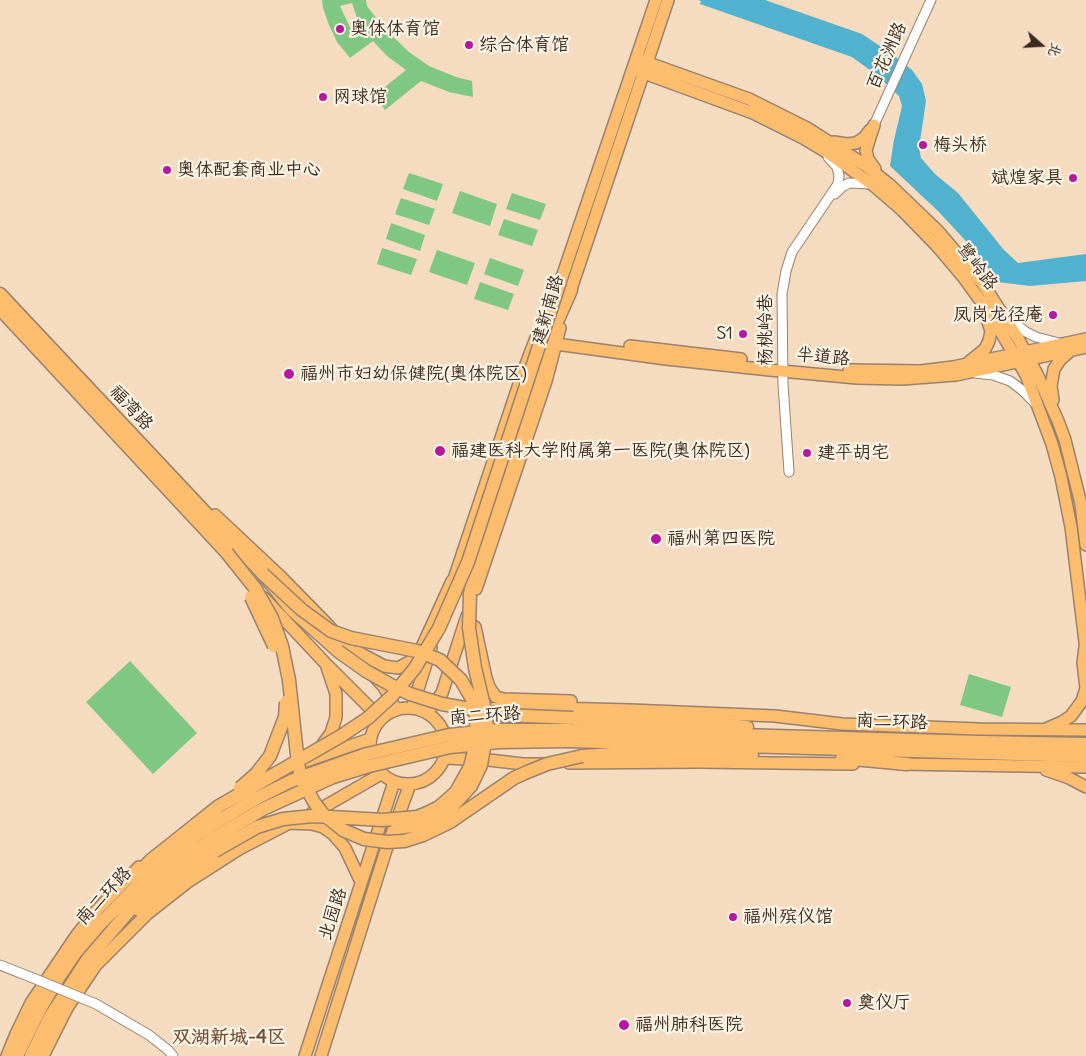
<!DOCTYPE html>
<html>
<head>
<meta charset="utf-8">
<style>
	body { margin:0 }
	#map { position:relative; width:1086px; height:1056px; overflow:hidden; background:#f5dbbf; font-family:Delius,"LXGW WenKai TC",sans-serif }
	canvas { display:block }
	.north { position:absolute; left:1016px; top:20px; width:50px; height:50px; -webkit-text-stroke:4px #fcf5e5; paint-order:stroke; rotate:109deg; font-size:14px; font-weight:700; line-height:20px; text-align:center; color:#3b2a1e }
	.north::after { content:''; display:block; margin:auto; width:18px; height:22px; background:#3b2a1e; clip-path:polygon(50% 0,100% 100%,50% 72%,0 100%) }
</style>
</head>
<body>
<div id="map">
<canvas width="1086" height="1056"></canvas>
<div class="north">北</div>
</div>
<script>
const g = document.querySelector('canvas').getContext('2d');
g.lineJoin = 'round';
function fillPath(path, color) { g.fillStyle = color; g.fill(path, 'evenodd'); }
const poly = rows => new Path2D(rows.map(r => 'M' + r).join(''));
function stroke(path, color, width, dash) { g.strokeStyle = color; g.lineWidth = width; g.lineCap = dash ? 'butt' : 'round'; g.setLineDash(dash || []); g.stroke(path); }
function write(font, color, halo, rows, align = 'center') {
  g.font = font + ' Delius,"LXGW WenKai TC",sans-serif'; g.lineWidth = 4.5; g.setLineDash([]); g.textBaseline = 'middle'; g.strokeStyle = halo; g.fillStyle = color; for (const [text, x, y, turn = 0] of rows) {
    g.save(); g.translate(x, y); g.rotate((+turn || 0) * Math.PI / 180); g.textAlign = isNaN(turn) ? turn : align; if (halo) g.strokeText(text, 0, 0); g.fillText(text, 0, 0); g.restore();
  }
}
const green = poly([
	[322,0,366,0,367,6,383,27,409,52,429,66,456,77,472,81,473,97,449,92,421,81,385,110,375,95,406,70,387,56,373,41,350,58,337,42,329,25,323,8],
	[352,3,358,21,365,32,355,38,340,6],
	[409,173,443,184,437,201,403,189],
	[460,191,497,204,490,226,452,213],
	[512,193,546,204,540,220,506,209],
	[401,198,435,209,429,225,395,214],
	[504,219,538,230,532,246,498,235],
	[391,223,425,235,420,251,386,239],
	[382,248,417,259,411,275,377,264],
	[437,250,475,263,467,285,429,272],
	[490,258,524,270,518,286,484,274],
	[480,282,514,294,508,310,474,299],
	[130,661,197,733,153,774,86,702],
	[969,674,1011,687,1002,717,960,705]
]);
const water = poly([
	[698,0,765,0,862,34,892,54,912,70,922,84,926,101,919,148,921,158,935,174,958,193,1004,250,1018,263,1086,254,1086,281,1030,286,998,282,978,254,938,211,890,166,894,140,902,106,899,96,878,76,852,57,700,4,701,1]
]);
const minor = poly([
	[874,125,931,0],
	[835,194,842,187,849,183,870,184],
	[1007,317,1026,332,1036,337,1059,343],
	[975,373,993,375,1010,381,1022,390,1035,403],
	[789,472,783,384,782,294,786,271,792,252,838,184,839,176,837,167,828,157],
	[0,965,33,978],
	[96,1004,149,1035,168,1050,173,1056]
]);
const major = poly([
	[640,60,749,99,807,128,865,165,890,185,938,231,983,284,1019,340,1037,374,1058,421,1065,440,1081,504,1086,545],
	[633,69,753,113,803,138,828,153,873,185,902,210,937,246,964,278,991,315,1026,375,1052,444,1061,477,1071,527,1086,650],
	[874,125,866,150,868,159,875,169],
	[834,142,847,144,856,143,864,138,870,130],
	[558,289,656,0],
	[568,298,668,0],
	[556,344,666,359,770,370,857,378,902,379,956,375,1086,347],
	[630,346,741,359],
	[969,362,985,349,989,341,991,331,986,316],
	[849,370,921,371,953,367,1086,339],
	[1053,400,1051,386,1054,369,1060,360,1071,350],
	[215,515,280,576,326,623,384,687,396,710],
	[451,588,523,372,536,338],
	[476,589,546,381,560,328],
	[264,598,327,665,381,719],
	[475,627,486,678,489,687,496,697,504,699,571,701],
	[1085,647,1083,663,1086,688],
	[358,652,384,666,398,668,411,661,422,647,452,581],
	'370 746a38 38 0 1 1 76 0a38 38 0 1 1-76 0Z',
	[412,708,431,648],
	[486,709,516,707,630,710,775,716,842,724,979,729,1086,730],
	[427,713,442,693,467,616],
	[1048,728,1062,722,1071,716,1082,701,1086,688],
	[320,748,331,733,336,717,336,694,327,667],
	[445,758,489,760,523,764,545,764],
	[306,761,370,739],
	[569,763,699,762,853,764],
	[899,764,1086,767],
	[1046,770,1069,778,1086,787],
	[312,813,322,808,381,774],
	[288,823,312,824,323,827,333,834,345,848,361,882],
	[7,1056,16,1034,31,1003,76,936,97,910,139,867],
	[43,1056,67,1008,96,965,147,914,189,881,239,849,295,820],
	[305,1056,394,782],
	[321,1056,386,850,410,784]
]);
const highway = poly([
	[0,294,263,574,291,609,338,651],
	[0,309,227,553],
	[470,594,476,565,556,324,571,290],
	[573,718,698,722,747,727],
	[570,730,979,742,1086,744],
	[569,741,1086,756],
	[582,756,614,754,752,755],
	[842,758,907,764],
	[134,877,151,860,195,825],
	[139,910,215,851],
	[17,1056,39,1011,57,980,76,952,99,925,144,879,200,832],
	[31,1056,50,1017,87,960,129,911,152,887,207,842]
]);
const minorBridge = poly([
	[33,978,96,1004]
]);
const highwayBridge = poly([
	[227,553,255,588,272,618,282,646,289,680,298,764,302,780,314,802,323,814,343,830,364,839,387,842,404,841,423,835,450,822,514,778,525,773,547,764,582,756],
	[251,597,274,646],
	[338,651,366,671,391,685,410,694,442,704,504,715,573,718],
	[240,788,256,774,270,756,285,717,286,702],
	[195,825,219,806,341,736,368,718,392,696,415,668,439,628,468,562,560,282],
	[397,828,418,825,439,817,449,810,471,786,481,765,487,731,486,714,475,668,469,628,470,594],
	[200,832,257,798,291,781,367,754,449,735,498,730,570,730],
	[207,842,263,809,333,777,369,766,450,747,499,742,569,741],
	[215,851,257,827,283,819,313,816,383,820,417,817,427,813,439,807,456,792,470,767,474,751,477,733,475,709,472,699,461,680,440,660,417,651,351,638,331,631,302,610,263,574]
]);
const markers = [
	[340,29,5,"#b5179e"],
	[469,45,5,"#b5179e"],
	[323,97,5,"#b5179e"],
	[923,145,5,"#b5179e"],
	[167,170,5,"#b5179e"],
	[1073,178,5,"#b5179e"],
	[1053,315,5,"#b5179e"],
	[743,334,5,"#b5179e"],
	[289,374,6,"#b5179e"],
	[440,451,6,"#b5179e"],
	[807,453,5,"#b5179e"],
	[656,539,6,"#b5179e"],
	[733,917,5,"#b5179e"],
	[847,1003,5,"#b5179e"],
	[624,1025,6,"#b5179e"]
];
const poiNames = [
	["奥体体育馆",350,29],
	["综合体育馆",479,45],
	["网球馆",333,97],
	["梅头桥",933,145],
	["奥体配套商业中心",177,170],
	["斌煌家具",1063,178,"right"],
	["凤岗龙径庵",1043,315,"right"],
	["S1",733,334,"right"],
	["福州市妇幼保健院(奥体院区)",300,374],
	["福建医科大学附属第一医院(奥体院区)",451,451],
	["建平胡宅",817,453],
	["福州第四医院",667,539],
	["福州殡仪馆",743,917],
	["奠仪厅",857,1003],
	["福州肺科医院",635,1025]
];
const streetNames = [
	["百花洲路",887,56,-66],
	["鹭岭路",977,267,52],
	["建新南路",548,310,-74],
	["杨桃岭巷",766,330,-90],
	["半道路",823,357,5],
	["福湾路",131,408,47],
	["南二环路",485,716,-4],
	["南二环路",892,722,2],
	["南二环路",104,896,-47],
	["北园路",333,914,-72]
];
const neighbourhoodNames = [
	["双湖新城-4区",229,1038]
];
fillPath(green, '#80c783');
fillPath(water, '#50b2cf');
stroke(minor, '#98826e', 11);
stroke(major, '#98826e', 14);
stroke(highway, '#98826e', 15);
stroke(minor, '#fff', 9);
stroke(major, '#fcbd6f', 11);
stroke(highway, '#fcbd6f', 12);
stroke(minorBridge, '#98826e', 11, []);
stroke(highwayBridge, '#98826e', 15, []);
stroke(minorBridge, '#fff', 9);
stroke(highwayBridge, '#fcbd6f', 12);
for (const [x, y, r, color] of markers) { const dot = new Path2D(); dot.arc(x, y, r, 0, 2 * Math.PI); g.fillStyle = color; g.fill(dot); stroke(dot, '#fcf5e5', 2); }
write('18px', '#3b2a1e', '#fcf5e5', poiNames, 'left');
write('18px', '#3b2a1e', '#fcf5e5', streetNames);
write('bold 19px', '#714f38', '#fcf5e5', neighbourhoodNames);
</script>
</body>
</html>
